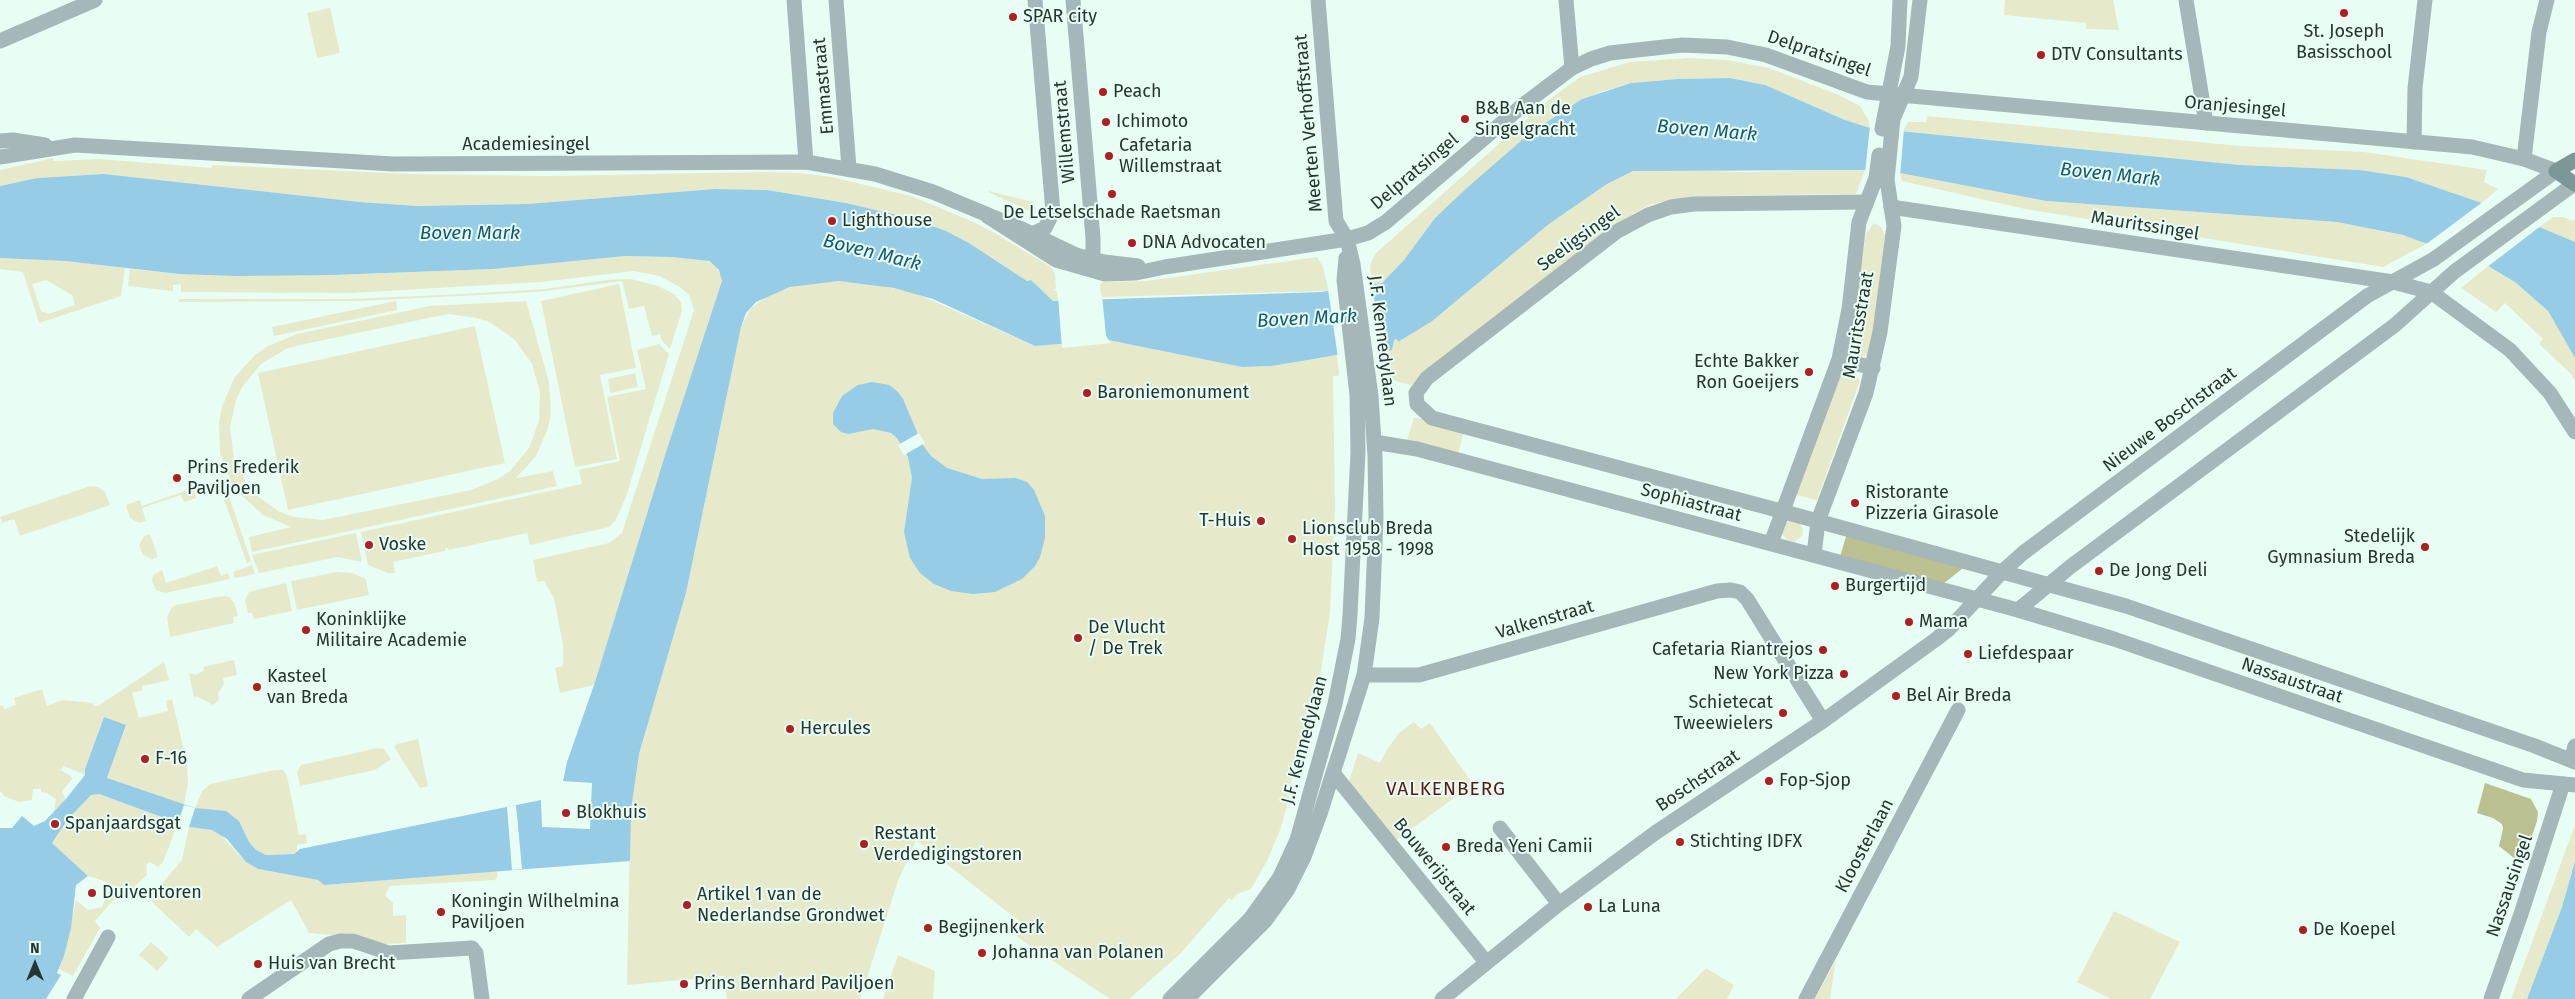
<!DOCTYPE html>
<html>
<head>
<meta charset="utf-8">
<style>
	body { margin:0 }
	#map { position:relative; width:2575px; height:999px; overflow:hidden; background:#e8fef5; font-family:"Fira Sans",sans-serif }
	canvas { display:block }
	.north { position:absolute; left:10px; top:939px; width:50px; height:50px; -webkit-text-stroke:4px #e8fef5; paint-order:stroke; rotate:0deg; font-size:14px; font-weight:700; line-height:20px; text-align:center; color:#26352f }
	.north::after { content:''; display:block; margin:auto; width:18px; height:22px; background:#26352f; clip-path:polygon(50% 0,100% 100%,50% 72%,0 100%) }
</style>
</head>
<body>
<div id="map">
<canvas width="2575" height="999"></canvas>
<div class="north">N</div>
</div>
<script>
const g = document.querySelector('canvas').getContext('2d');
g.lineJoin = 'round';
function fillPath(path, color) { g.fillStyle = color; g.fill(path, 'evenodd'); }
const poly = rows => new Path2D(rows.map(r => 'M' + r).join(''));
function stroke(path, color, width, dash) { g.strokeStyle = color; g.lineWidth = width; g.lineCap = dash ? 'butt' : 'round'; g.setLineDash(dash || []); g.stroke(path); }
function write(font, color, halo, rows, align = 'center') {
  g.font = font + ' "Fira Sans",sans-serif'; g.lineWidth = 4; g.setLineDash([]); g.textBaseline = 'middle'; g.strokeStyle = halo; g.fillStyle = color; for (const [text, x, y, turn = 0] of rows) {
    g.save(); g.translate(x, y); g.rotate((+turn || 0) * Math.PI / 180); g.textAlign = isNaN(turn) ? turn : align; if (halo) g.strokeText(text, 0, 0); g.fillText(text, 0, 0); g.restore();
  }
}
const green = poly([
	[2005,0,2113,0,2119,30,2086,29,2086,23,2004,15],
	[330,8,340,53,317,58,307,13],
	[1688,58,1727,60,1769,68,1839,95,1860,106,1869,121,1870,128,1845,120,1765,85,1730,78,1678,79,1631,83,1604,91,1582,99,1530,133,1435,218,1404,260,1386,280,1372,286,1370,265,1375,254,1547,101,1580,77,1630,62],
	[1927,116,2241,146,2364,152,2487,170,2484,182,2498,189,2482,203,2406,177,2360,170,2240,165,1903,131,1908,122,1926,122],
	[53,158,53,161,100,159,212,168,212,165,411,174,548,176,764,172,798,173,832,177,911,196,971,221,991,231,1051,267,1055,274,1056,289,1054,289,1057,292,1058,300,1053,301,1031,280,1027,281,969,243,946,231,910,218,846,203,767,190,715,189,527,204,417,206,360,202,104,174,37,178,0,186,0,170],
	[1657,169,1739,172,1865,170,1856,194,1716,196,1671,200,1652,204,1634,213,1601,238,1411,385,1391,380,1385,376,1380,346,1397,339,1398,342,1431,322,1549,224,1607,184,1633,171],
	[1900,173,2046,201,2337,222,2403,235,2428,243,2383,267,2025,209,1902,181],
	[988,191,1034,202,1036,214,988,192],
	[2553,217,2563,217,2573,221,2575,219,2575,242,2539,227],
	[1874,223,1881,227,1885,235,1871,347,1869,354,1861,357,1852,353,1849,344,1866,234],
	[625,256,671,257,707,261,717,268,721,275,722,285,666,452,594,685,560,693,555,668,563,666,563,645,554,598,544,581,537,582,533,560,609,543,622,533,694,310,689,295,680,287,659,276,634,271,541,282,351,293,181,292,181,284,173,285,173,291,128,286,130,269,179,274,332,275,493,269],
	[1317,257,1323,267,1329,291,1102,297,1100,289,1100,284,1103,282,1146,281],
	[0,258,65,261,125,268,121,296,39,323,23,272,0,269],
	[46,280,72,295,75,305,48,314,41,311,32,284],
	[2488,266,2515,282,2548,311,2575,358,2575,382,2571,374,2539,344,2543,339,2505,303,2496,312,2461,288],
	[631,279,658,286,674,294,681,302,682,311,670,349,662,341,660,334,652,336,644,306,629,309,622,281,538,292,360,301,178,302,179,299,349,299,462,294,545,289,606,280],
	[839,281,867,283,915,293,1035,346,1108,340,1242,367,1272,366,1337,355,1339,373,1338,376,1333,376,1335,506,1330,613,1319,683,1305,744,1286,795,1290,796,1280,830,1268,859,1251,889,1237,894,1232,900,1229,898,1180,954,1129,999,1110,999,1017,937,1019,921,916,840,898,881,860,999,727,999,724,976,627,985,630,829,634,779,639,754,686,593,741,327,751,308,770,294,802,284],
	[619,284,636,368,600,375,617,459,575,467,541,301],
	[396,301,397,310,274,336,272,327],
	[526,301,549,382,551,413,548,428,536,456,516,478,553,471,557,486,252,552,249,537,291,527,263,515,240,494,231,482,220,453,219,422,222,407,234,378,255,355,268,346,297,334,430,306],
	[448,314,477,318,491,323,515,340,532,364,540,392,539,421,529,448,510,471,498,479,471,490,323,520,294,517,280,512,256,495,247,484,234,458,230,428,236,400,242,387,261,364,286,349,300,345],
	[475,326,505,463,288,510,258,373],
	[659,344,669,354,626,497,615,521,609,527,530,545,527,533,449,550,448,548,445,548,445,551,393,562,395,573,388,573,368,565,361,532,582,484,579,470,620,461,607,397,646,389,637,350],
	[1846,371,1855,373,1860,381,1817,500,1796,495,1838,377],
	[635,373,638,387,610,393,608,379],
	[1414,417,1464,431,1458,454,1407,440],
	[225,484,251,561,247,563,219,486],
	[90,486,98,487,105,492,110,505,20,536,14,519,2,523,0,517],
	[193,488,196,498,184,502,181,495,142,508,146,521,139,523,130,518,126,505,140,500,142,506],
	[1790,520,1800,523,1803,530,1802,536,1794,542,1787,540,1782,534,1784,524],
	[356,533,362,562,338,557,259,573,252,555],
	[150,534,158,557,152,559,143,555,139,545,144,536],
	[252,565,255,574,235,578,233,572],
	[217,566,221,576,228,573,230,579,165,593,156,590,152,581,153,575,162,570,166,583],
	[337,572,352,573,366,579,369,595,297,610,291,581],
	[286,583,292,611,254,619,252,613,248,613,245,600,249,592],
	[223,596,229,597,234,602,238,616,233,617,234,623,170,637,167,618,171,608,176,605],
	[234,660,237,675,223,678,224,684,218,694,219,700,213,705,196,696,194,698,189,673,196,675,204,670,203,667],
	[164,662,169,680,142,686,143,690,132,693,139,718,168,711,166,701,172,699,187,764,188,783,184,805,107,778,126,726,104,717,85,769,85,775,64,766,61,770,73,778,62,791,66,800,54,811,56,799,47,793,41,792,41,789,33,789,32,800,19,802,4,796,0,791,0,706,3,705,4,709,16,705,14,698,42,689,47,706,63,700,93,703,94,706,98,706],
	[1414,722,1421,729,1430,723,1473,784,1395,841,1348,784,1358,753,1380,763,1386,751,1399,733],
	[418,739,428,786,420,788,394,747,397,744],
	[378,748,384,749,391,759,375,770,300,786,297,772,301,765],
	[275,770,283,770,287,776,299,835,306,834,307,843,297,845,297,851,294,854,266,855,256,850,249,842,239,821,195,808,202,791,210,784],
	[99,794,178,823,163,862,158,867,150,862,146,865,147,875,124,896,104,881,88,876,52,843,68,819,90,795],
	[2575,825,2575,861,2562,907,2527,999,2511,999],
	[189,827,212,830,220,834,246,862,258,869,318,880,324,885,497,871,498,876,495,880,390,886,385,895,393,903,393,916,406,915,406,943,384,944,352,933,331,935,309,933,291,900,217,947,196,929,189,937,152,902,152,895,182,860],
	[112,891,117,896,95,921,100,928,73,976,59,969,64,956,76,900,88,910,102,907,108,892],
	[2114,911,2180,942,2150,999,2111,999,2077,982],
	[151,942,169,958,157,971,139,955],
	[898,955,935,971,933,999,883,999],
	[1836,960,1830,999,1815,999],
	[1706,968,1734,985,1727,999,1676,999]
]);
const forest = poly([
	[1847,533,1967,565,1943,584,1840,557],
	[2485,783,2531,799,2538,812,2537,821,2524,860,2514,858,2499,846,2503,829,2502,824,2493,818,2477,813]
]);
const water = poly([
	[1730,78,1765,85,1845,120,1870,128,2240,165,2360,170,2406,177,2482,203,2575,242,2575,358,2548,311,2515,282,2488,266,2403,235,2337,222,2046,201,1900,173,1865,170,1633,171,1607,184,1549,224,1431,322,1398,342,1397,339,1394,340,1392,350,1387,351,1385,344,1337,355,1272,366,1242,367,1108,340,1035,346,933,299,894,288,839,281,790,287,756,302,746,313,741,327,686,593,639,754,631,810,630,861,324,885,318,880,258,869,246,862,227,839,212,830,189,827,99,794,91,795,68,819,52,843,88,876,76,885,71,928,64,956,57,973,61,975,46,999,0,999,0,828,12,828,22,816,34,826,45,821,65,800,85,775,85,769,104,717,126,725,107,778,195,808,226,811,239,821,249,842,256,850,266,855,294,854,300,849,541,800,542,827,590,829,592,783,563,781,567,762,594,685,666,452,722,281,719,270,709,261,671,257,625,256,493,269,332,275,237,276,179,274,65,261,0,258,0,186,37,178,104,174,360,202,417,206,527,204,715,189,767,190,846,203,910,218,946,231,969,243,1027,281,1031,280,1053,301,1321,292,1382,283,1404,260,1435,218,1468,187,1530,133,1582,99,1631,83,1678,79],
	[872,382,889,385,897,391,903,399,922,444,931,456,947,468,982,479,1016,478,1027,482,1034,490,1045,516,1045,538,1040,557,1035,566,1022,579,995,592,973,594,951,591,934,584,920,573,910,558,904,532,912,478,908,457,897,438,891,433,873,429,848,434,841,432,833,424,833,413,842,396,858,385],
	[2575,861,2575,999,2527,999,2562,907]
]);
const pier = poly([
	[1870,126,1904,129,1900,176,1865,173],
	[2484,201,2542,225,2486,268,2425,245],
	[1372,283,1381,349,1338,358,1328,289],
	[1102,295,1106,336,1111,343,1062,348,1058,297],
	[919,433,925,443,904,455,898,445],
	[184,805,195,808,189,827,178,823],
	[516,805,522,869,512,870,507,807]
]);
const minor = poly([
	[794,0,806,162],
	[836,0,849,168],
	[1073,0,1093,238,1093,260],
	[1318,0,1336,221,1347,239],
	[1566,0,1572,68],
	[2186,0,2206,123],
	[0,41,95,0],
	[2414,142,2415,88,2425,0],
	[2524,159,2539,32,2547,0],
	[1891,207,2393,282,2431,292,2510,350,2550,393,2575,432],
	[1032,234,1045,228,1053,212,1035,0],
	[1781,511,1432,418,1417,404,1416,393,1427,378,1616,232,1648,215,1671,207,1694,204,1866,202],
	[2018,610,2070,567,2395,325,2454,272,2574,184],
	[1364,675,1419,675,1717,591,1731,590,1740,592,1747,599,1823,721],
	[2571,760,2575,746],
	[1333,773,1486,962],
	[1500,828,1559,904],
	[74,999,108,937],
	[249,999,329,944,340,941,353,941,389,953,472,948,476,953,482,999],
	[1442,999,1559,904,1655,833,1823,721,1935,640,1949,629,2003,571,2023,553,2367,296,2434,259,2556,171],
	[1806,999,1958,710],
	[2491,999,2521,914,2563,784]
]);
const tertiary = poly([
	[1882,129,1898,46,1900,0],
	[0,141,13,140,45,145],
	[0,157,75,145,393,164,806,162,875,174,933,192,1024,230,1076,255,1104,262,1138,266],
	[987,216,1056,260,1105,274,1136,273,1165,267,1347,239,1368,233,1386,222,1523,105,1572,68,1591,59,1610,53,1682,45,1727,47,1766,55,1867,92,2472,147,2524,159,2556,171],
	[1839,359,1873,368],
	[1374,442,1417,449,2018,610,2114,639,2523,780,2575,785],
	[1781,511,2126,606,2535,746,2575,762],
	[1771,543,1839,359,1849,309,1859,222,1876,178,1879,155],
	[1814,555,1818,521,1866,393,1880,332,1894,226,1887,180,1893,119,1911,77,1920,0],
	[1170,999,1250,919,1280,877,1297,840,1335,704,1348,639,1350,615,1358,452,1357,395,1344,280,1346,258],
	[1187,999,1265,921,1288,889,1304,857,1320,814,1364,675,1372,618,1376,517,1375,457,1371,396,1353,264,1347,239]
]);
const secondary = poly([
	[2575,160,2556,171,2575,184]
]);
const markers = [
	[2344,13,5,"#af1e20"],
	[1013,17,5,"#af1e20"],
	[2041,55,5,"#af1e20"],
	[1103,92,5,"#af1e20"],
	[1465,119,5,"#af1e20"],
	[1106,122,5,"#af1e20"],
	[1109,156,5,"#af1e20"],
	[1112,194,5,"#af1e20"],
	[832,221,5,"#af1e20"],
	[1132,243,5,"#af1e20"],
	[1809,372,5,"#af1e20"],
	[1087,393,5,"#af1e20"],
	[177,478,5,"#af1e20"],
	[1855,503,5,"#af1e20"],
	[1261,521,5,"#af1e20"],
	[1292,539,5,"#af1e20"],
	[369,545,5,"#af1e20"],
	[2425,547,5,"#af1e20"],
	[2099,571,5,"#af1e20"],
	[1835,586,5,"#af1e20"],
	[1909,622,5,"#af1e20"],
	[306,630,5,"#af1e20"],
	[1078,638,5,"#af1e20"],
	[1823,650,5,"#af1e20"],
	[1968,654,5,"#af1e20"],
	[1844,674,5,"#af1e20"],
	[257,687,5,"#af1e20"],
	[1896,696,5,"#af1e20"],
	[1783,713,5,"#af1e20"],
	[790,729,5,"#af1e20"],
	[145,759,5,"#af1e20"],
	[1769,781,5,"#af1e20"],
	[566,813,5,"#af1e20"],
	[55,824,5,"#af1e20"],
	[1680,842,5,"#af1e20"],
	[864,844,5,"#af1e20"],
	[1446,847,5,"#af1e20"],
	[92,893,5,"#af1e20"],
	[687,905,5,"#af1e20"],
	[1588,907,5,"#af1e20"],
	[441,912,5,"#af1e20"],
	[928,928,5,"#af1e20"],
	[2303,930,5,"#af1e20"],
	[982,953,5,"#af1e20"],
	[258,964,5,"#af1e20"],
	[684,984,5,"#af1e20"]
];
const poiNames = [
	["SPAR city",1023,17],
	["St. Joseph",2344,32,"center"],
	["Basisschool",2344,53,"center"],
	["DTV Consultants",2051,55],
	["Peach",1113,92],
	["B&B Aan de",1475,109],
	["Singelgracht",1475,130],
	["Ichimoto",1116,122],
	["Cafetaria",1119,146],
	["Willemstraat",1119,167],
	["De Letselschade Raetsman",1112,213,"center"],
	["Lighthouse",842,221],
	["DNA Advocaten",1142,243],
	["Echte Bakker",1799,362,"right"],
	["Ron Goeijers",1799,383,"right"],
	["Baroniemonument",1097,393],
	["Prins Frederik",187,468],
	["Paviljoen",187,489],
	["Ristorante",1865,493],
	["Pizzeria Girasole",1865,514],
	["T-Huis",1251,521,"right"],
	["Lionsclub Breda",1302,529],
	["Host 1958 - 1998",1302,550],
	["Stedelijk",2415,537,"right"],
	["Gymnasium Breda",2415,558,"right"],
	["Voske",379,545],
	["De Jong Deli",2109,571],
	["Burgertijd",1845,586],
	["Koninklijke",316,620],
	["Militaire Academie",316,641],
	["Mama",1919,622],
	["De Vlucht",1088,628],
	["/ De Trek",1088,649],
	["Cafetaria Riantrejos",1813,650,"right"],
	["Liefdespaar",1978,654],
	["New York Pizza",1834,674,"right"],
	["Kasteel",267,677],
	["van Breda",267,698],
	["Bel Air Breda",1906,696],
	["Schietecat",1773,703,"right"],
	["Tweewielers",1773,724,"right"],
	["Hercules",800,729],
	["F-16",155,759],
	["Fop-Sjop",1779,781],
	["Blokhuis",576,813],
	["Spanjaardsgat",65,824],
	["Restant",874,834],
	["Verdedigingstoren",874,855],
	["Stichting IDFX",1690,842],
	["Breda Yeni Camii",1456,847],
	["Duiventoren",102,893],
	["Artikel 1 van de",697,895],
	["Nederlandse Grondwet",697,916],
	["Koningin Wilhelmina",451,902],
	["Paviljoen",451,923],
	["La Luna",1598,907],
	["Begijnenkerk",938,928],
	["De Koepel",2313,930],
	["Johanna van Polanen",992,953],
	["Huis van Brecht",268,964],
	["Prins Bernhard Paviljoen",694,984]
];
const streetNames = [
	["Delpratsingel",1819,54,19],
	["Emmastraat",824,86,-95],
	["Oranjesingel",2235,107,5],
	["Meerten Verhoffstraat",1309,123,-95],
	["Willemstraat",1065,132,-95],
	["Academiesingel",526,145],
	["Delpratsingel",1415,172,-40],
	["Mauritssingel",2145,226,9],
	["Seeligsingel",1579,239,-36],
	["Mauritsstraat",1859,325,-80],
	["J.F. Kennedylaan",1382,341,83],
	["Nieuwe Boschstraat",2170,420,-37],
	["Sophiastraat",1691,503,15],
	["Valkenstraat",1545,620,-16],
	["Nassaustraat",2292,681,19],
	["J.F. Kennedylaan",1305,740,-75],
	["Boschstraat",1698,781,-34],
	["Kloosterlaan",1865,846,-62],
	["Bouwerijstraat",1434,867,51],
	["Nassausingel",2510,886,-71]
];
const waterNames = [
	["Boven Mark",1707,131,5],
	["Boven Mark",2110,175,6],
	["Boven Mark",470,234],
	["Boven Mark",872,253,14],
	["Boven Mark",1307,319,-3]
];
const neighbourhoodNames = [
	["VALKENBERG",1446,790]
];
fillPath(green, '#e6eacb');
fillPath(forest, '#bac08f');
fillPath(water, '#96cce6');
fillPath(pier, '#e8fef5');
stroke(minor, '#a5b7b8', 15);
stroke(tertiary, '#a5b7b8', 15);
stroke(secondary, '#7d9798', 15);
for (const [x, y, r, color] of markers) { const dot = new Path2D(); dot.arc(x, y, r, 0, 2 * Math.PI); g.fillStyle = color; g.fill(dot); stroke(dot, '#e8fef5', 2); }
write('18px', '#26352f', '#e8fef5', poiNames, 'left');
write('18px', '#26352f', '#e8fef5', streetNames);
write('italic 19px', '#145973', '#e8fef5', waterNames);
g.letterSpacing = '1px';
write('19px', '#5c1715', '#e8fef5', neighbourhoodNames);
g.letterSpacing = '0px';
</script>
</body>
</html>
